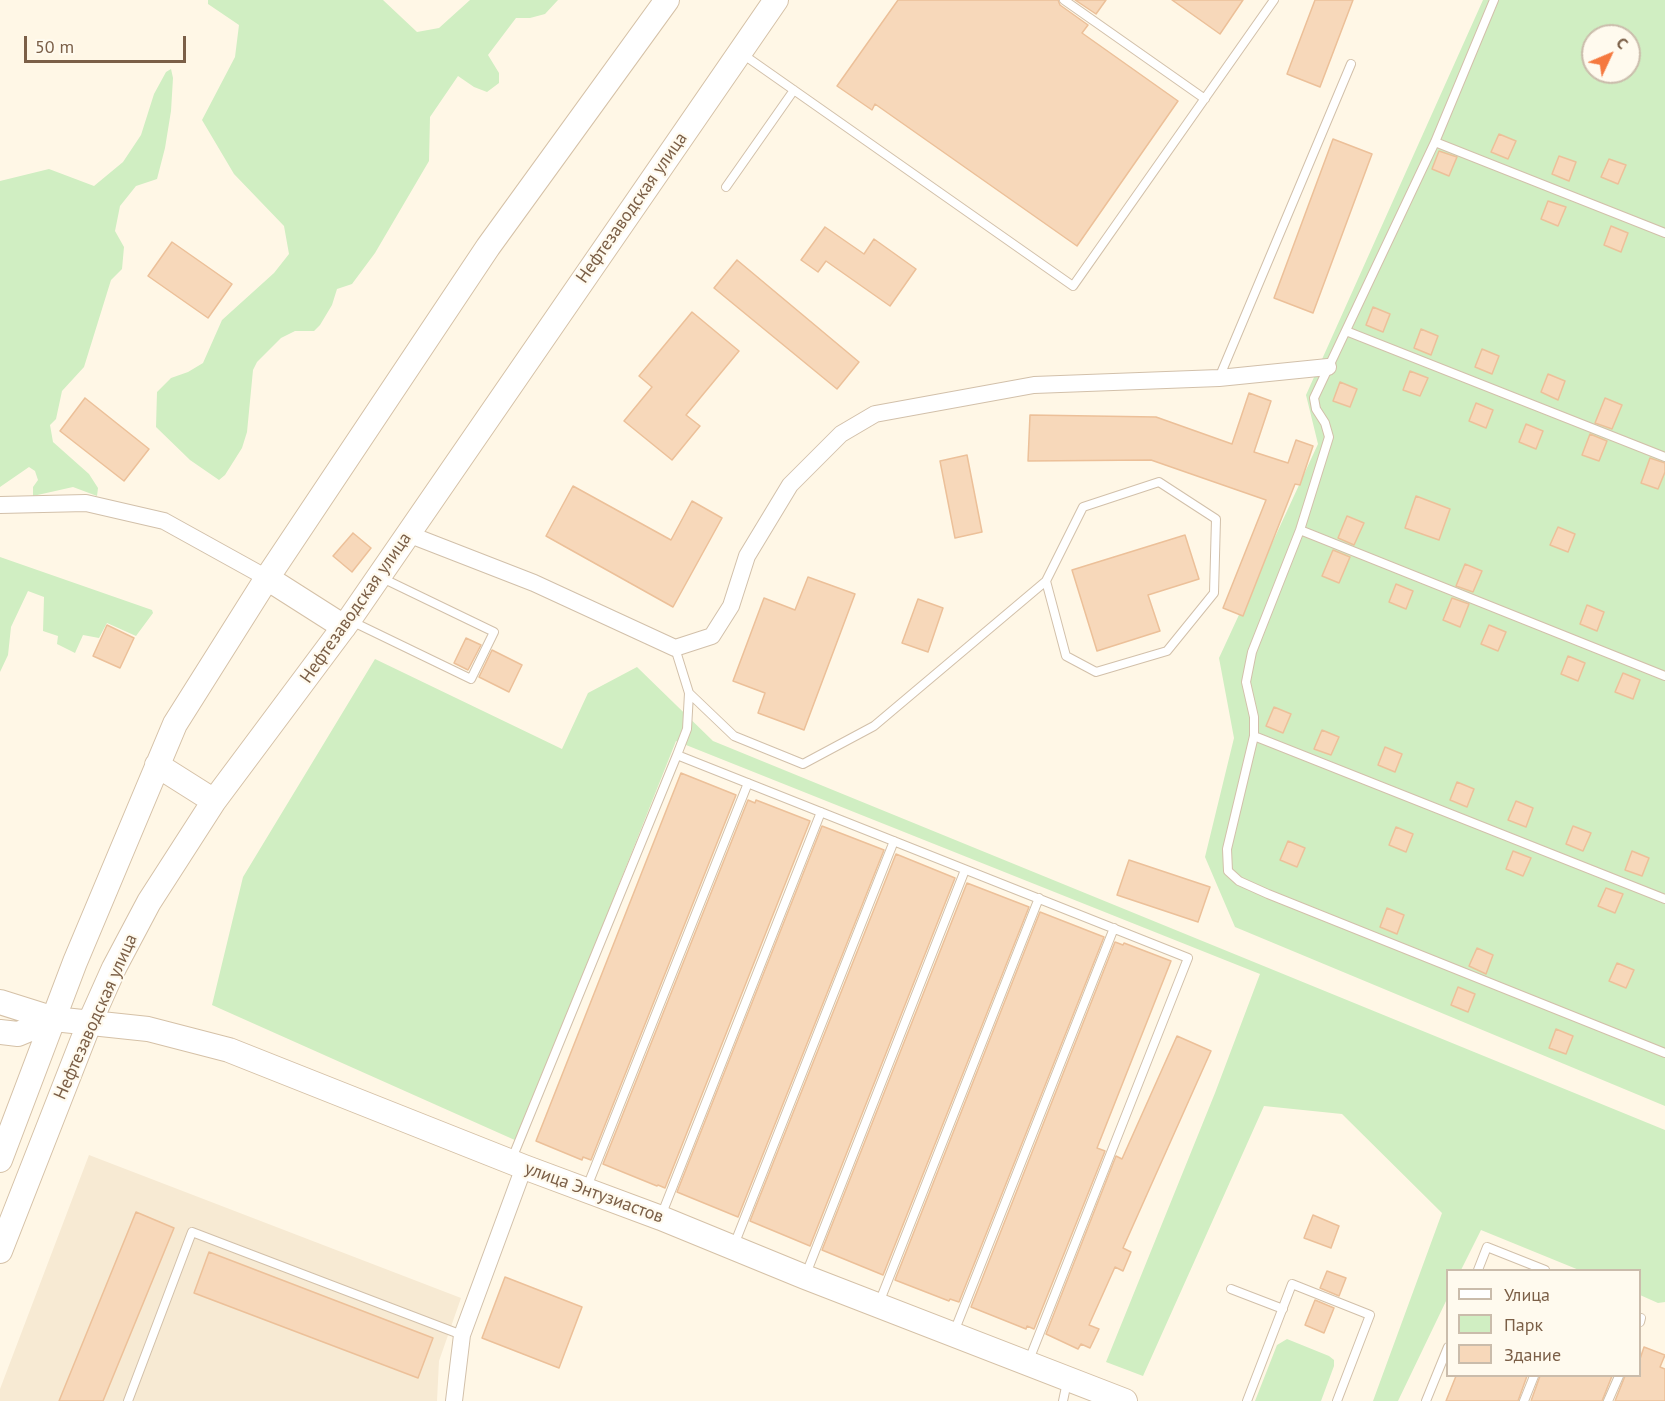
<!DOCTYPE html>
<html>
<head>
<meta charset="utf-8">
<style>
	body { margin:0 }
	#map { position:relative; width:1665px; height:1401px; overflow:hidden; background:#fff7e6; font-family:"PT Sans",sans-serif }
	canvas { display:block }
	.legend { position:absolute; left:1446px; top:1269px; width:195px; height:108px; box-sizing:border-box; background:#fffaee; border:2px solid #cabcab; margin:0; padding:8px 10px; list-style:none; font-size:18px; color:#7b5f47 }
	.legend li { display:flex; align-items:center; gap:12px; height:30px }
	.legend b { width:30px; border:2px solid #cabcab }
	.north { position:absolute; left:1581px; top:24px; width:60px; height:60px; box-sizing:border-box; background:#fffaee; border:2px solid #cabcab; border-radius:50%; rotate:46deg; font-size:16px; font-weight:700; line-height:24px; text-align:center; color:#7b5f47 }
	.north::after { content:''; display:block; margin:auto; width:21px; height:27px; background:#f5793f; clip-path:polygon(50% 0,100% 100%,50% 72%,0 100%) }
	.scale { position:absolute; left:24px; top:36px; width:162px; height:27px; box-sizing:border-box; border:3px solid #7b5f47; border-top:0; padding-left:8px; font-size:18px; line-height:21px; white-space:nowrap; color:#7b5f47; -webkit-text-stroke:4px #fffaee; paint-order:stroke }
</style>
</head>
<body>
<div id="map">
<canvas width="1665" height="1401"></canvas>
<ul class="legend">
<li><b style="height:8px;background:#fff"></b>Улица</li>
<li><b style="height:16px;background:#d0eec2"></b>Парк</li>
<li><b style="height:16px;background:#f7d8ba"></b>Здание</li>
</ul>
<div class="north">С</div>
<div class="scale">50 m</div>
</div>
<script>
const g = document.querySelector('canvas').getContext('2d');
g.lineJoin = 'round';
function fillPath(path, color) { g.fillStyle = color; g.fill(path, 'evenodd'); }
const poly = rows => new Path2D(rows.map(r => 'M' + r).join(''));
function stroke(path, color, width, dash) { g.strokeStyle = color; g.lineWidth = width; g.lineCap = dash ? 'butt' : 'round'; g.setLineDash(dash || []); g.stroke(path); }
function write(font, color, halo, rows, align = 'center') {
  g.font = font + ' "PT Sans",sans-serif'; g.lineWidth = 4.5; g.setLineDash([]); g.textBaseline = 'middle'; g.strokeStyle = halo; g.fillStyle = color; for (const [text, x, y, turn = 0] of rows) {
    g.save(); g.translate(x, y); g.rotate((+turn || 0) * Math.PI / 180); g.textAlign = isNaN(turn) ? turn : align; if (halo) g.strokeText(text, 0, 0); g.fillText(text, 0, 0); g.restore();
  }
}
const residential = poly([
	[89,1155,461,1298,439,1361,437,1401,0,1401,0,1389]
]);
const green = poly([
	[208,0,383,0,417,32,439,28,470,0,558,0,545,14,530,18,516,18,488,55,499,73,499,83,487,92,474,87,458,76,430,117,429,161,375,253,352,284,337,289,332,305,320,325,314,331,295,331,281,338,257,362,253,370,247,432,242,448,225,475,219,480,190,460,156,427,157,392,171,378,188,372,203,363,222,320,274,273,289,254,284,226,234,174,202,120,235,57,239,25,208,4],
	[1483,0,1665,0,1665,1106,1235,927,1205,857,1234,738,1219,658,1318,444,1306,395],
	[1593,36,1629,36,1629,72,1593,72],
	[171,69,173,78,171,111,165,148,157,179,136,186,120,206,115,231,124,247,122,269,111,280,84,367,62,391,56,419,50,425,53,442,89,474,98,488,97,496,73,487,33,496,33,487,38,480,35,471,29,467,0,487,0,181,49,169,94,186,123,162,141,135,154,94,166,72],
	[0,557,152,610,153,613,136,636,107,623,99,638,83,635,75,653,57,644,58,636,43,631,44,597,28,591,11,627,8,655,0,672],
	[375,659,562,749,588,693,637,667,713,741,1665,1130,1665,1302,1658,1303,1640,1295,1640,1270,1579,1270,1481,1230,1461,1270,1448,1270,1447,1299,1398,1401,1373,1401,1442,1213,1342,1114,1264,1106,1143,1376,1106,1362,1215,1093,1260,974,676,741,517,1141,212,1005,243,877],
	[1287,1339,1329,1356,1334,1360,1334,1366,1321,1401,1255,1401,1277,1345]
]);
const building = poly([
	[898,0,1058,0,1060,5,1088,25,1082,33,1178,101,1077,246,875,104,872,110,837,86,898,0],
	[1075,0,1106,0,1096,14,1075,0],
	[1172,0,1243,0,1220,34,1172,0],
	[1315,0,1353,0,1320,87,1287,74,1315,0],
	[1499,134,1516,141,1508,159,1491,152,1499,134],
	[1333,139,1372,154,1313,313,1274,298,1333,139],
	[1439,151,1457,157,1449,176,1432,169,1439,151],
	[1559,156,1576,162,1569,181,1552,174,1559,156],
	[1609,159,1626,165,1618,184,1601,177,1609,159],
	[1548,201,1566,207,1558,226,1541,219,1548,201],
	[1611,226,1628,233,1621,252,1604,245,1611,226],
	[825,227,864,254,874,239,916,269,890,306,826,261,818,272,801,260,825,227],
	[172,242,232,284,208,318,148,276,172,242],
	[737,260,859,362,837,389,714,288,737,260],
	[1373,307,1390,314,1383,332,1366,325,1373,307],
	[692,312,739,351,686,415,700,426,672,460,624,421,652,387,639,376,692,312],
	[1421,329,1438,336,1431,355,1414,348,1421,329],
	[1482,349,1499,356,1492,374,1475,367,1482,349],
	[1410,371,1428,378,1420,396,1403,390,1410,371],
	[1548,374,1565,381,1558,400,1541,392,1548,374],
	[1340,382,1357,389,1350,407,1333,401,1340,382],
	[1249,393,1271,401,1254,452,1288,463,1296,440,1313,446,1300,485,1295,484,1243,616,1223,608,1266,500,1151,460,1028,461,1030,415,1156,417,1232,444,1249,393],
	[85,398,149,449,124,481,60,431,85,398],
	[1605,398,1622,405,1612,429,1595,423,1605,398],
	[1476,403,1493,410,1486,428,1469,421,1476,403],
	[1526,424,1543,431,1536,449,1519,442,1526,424],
	[1590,434,1607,441,1599,461,1582,455,1590,434],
	[967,455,982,532,955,538,940,461,967,455],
	[1650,458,1665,463,1665,472,1658,489,1641,483,1650,458],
	[573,486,671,540,692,501,722,518,673,607,546,536,573,486],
	[1416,496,1450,509,1439,540,1405,528,1416,496],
	[1347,516,1364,523,1354,545,1338,538,1347,516],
	[1558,527,1575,534,1568,552,1550,545,1558,527],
	[353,533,371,548,352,572,333,556,353,533],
	[1185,535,1199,579,1148,595,1160,631,1097,651,1072,570,1185,535],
	[1333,550,1350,557,1339,583,1322,576,1333,550],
	[1465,564,1482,571,1473,592,1456,586,1465,564],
	[808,577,855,594,804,730,758,713,765,693,733,681,764,598,795,610,808,577],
	[1396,584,1413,591,1406,609,1389,602,1396,584],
	[1452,598,1469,604,1460,627,1443,620,1452,598],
	[918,599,943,608,928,652,902,643,918,599],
	[1587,605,1604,612,1597,631,1580,624,1587,605],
	[107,625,134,638,120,668,93,656,107,625],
	[1489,625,1506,632,1498,651,1481,644,1489,625],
	[466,638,481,645,468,670,454,663,466,638],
	[492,650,522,665,509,692,479,677,492,650],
	[1568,656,1585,663,1578,681,1561,674,1568,656],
	[1623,673,1640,680,1633,699,1615,692,1623,673],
	[1274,707,1291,714,1283,733,1266,726,1274,707],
	[1322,730,1339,737,1331,755,1314,749,1322,730],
	[1385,747,1402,754,1395,772,1378,765,1385,747],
	[681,773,736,795,591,1160,583,1157,582,1160,536,1141,681,773],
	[1457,782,1474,789,1467,807,1450,800,1457,782],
	[748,800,755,803,756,800,810,821,665,1188,658,1185,657,1186,603,1164,748,800],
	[1516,801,1533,808,1526,827,1508,820,1516,801],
	[822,826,884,850,738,1217,677,1192,822,826],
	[1573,826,1591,833,1583,851,1566,844,1573,826],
	[1396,827,1413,834,1406,852,1389,845,1396,827],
	[1288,841,1305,848,1297,867,1280,860,1288,841],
	[1513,851,1531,858,1523,876,1506,869,1513,851],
	[1632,851,1649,858,1642,876,1625,870,1632,851],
	[896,854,955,878,810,1246,750,1221,896,854],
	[1129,860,1210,887,1198,922,1117,895,1129,860],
	[967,883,1029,907,883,1275,822,1250,967,883],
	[1606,888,1623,894,1615,913,1598,906,1606,888],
	[1387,908,1404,915,1397,934,1380,927,1387,908],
	[1040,912,1104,937,959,1302,950,1299,949,1301,895,1280,1040,912],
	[1115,942,1123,945,1124,943,1171,961,1097,1148,1105,1151,1034,1329,1027,1326,1026,1329,971,1307,1115,942],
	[1477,948,1493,955,1486,974,1469,966,1477,948],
	[1617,963,1634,970,1626,988,1609,981,1617,963],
	[1458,987,1475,994,1468,1012,1451,1005,1458,987],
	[1556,1029,1573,1036,1566,1054,1549,1048,1556,1029],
	[1177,1036,1211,1051,1123,1248,1131,1252,1123,1271,1115,1267,1089,1325,1099,1329,1090,1348,1081,1344,1078,1349,1046,1334,1116,1156,1122,1159,1177,1036],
	[136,1212,174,1228,103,1401,59,1401,136,1212],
	[1313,1215,1339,1226,1331,1248,1304,1238,1313,1215],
	[209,1252,433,1338,418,1378,194,1293,209,1252],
	[1327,1271,1346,1278,1339,1296,1320,1288,1327,1271],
	[505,1277,582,1307,559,1368,482,1338,505,1277],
	[1315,1300,1334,1308,1324,1333,1305,1325,1315,1300],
	[1644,1347,1665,1355,1660,1367,1665,1369,1665,1401,1615,1401,1625,1376,1640,1376,1640,1359,1644,1347],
	[1456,1376,1527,1376,1518,1401,1446,1401,1456,1376],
	[1540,1376,1612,1376,1602,1401,1531,1401,1540,1376]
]);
const lane = poly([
	[1064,0,1205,99],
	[1494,0,1435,142,1314,398,1316,409,1325,423,1329,437,1300,530,1252,652,1246,682,1254,717,1254,736,1227,849,1228,871,1239,881,1268,894,1665,1053],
	[741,53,1073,286,1274,0],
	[1435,142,1665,233],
	[726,187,794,90],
	[1346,331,1665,457],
	[1219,378,1351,64],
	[1300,530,1665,676],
	[349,620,471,679,494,632,380,577],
	[675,648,689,693,734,736,803,764,874,726,1046,581,1083,507,1159,482,1216,519,1214,593,1167,651,1096,672,1066,656,1046,581],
	[1254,736,1665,899],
	[677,755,687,729,689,693],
	[511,1161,677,755,1188,958,1029,1360],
	[587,1187,748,783],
	[661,1216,821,812],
	[734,1245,894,841],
	[1478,1270,1487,1247,1545,1270],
	[806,1274,965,870],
	[1231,1289,1283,1309],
	[879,1303,1039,898],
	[1640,1322,1641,1318],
	[954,1332,1114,928],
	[128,1401,192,1232,462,1335],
	[1063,1401,1067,1382],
	[1247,1401,1292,1284,1370,1315,1337,1401],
	[1426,1401,1448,1347],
	[1524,1401,1534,1376],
	[1608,1401,1619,1376]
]);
const street = poly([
	[0,505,86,503,164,521,267,578],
	[408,534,534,583,675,648,712,636,731,606,747,556,790,485,841,434,875,414,1034,385,1219,378,1328,367],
	[454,1401,462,1335,524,1167]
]);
const secondary = poly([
	[267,578,344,627],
	[157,765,214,801],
	[0,1002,54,1019,148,1029,229,1050,524,1167,661,1218,805,1277,1125,1401],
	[0,1032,18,1034,54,1019],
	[0,1160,75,962,175,724,267,578,488,247,667,0],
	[0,1251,89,1024,114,968,149,902,214,801,349,620,776,0]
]);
const streetNames = [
	["Нефтезаводская улица",632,208,-55],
	["Нефтезаводская улица",356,608,-55],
	["Нефтезаводская улица",96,1017,-66],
	["улица Энтузиастов",594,1193,20]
];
fillPath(residential, '#f7ead3');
fillPath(green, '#d0eec2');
fillPath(building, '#f7d8ba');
stroke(building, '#ecc099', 1.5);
stroke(lane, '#d2c0aa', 10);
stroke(street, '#d2c0aa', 18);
stroke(secondary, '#d5c1a7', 26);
stroke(lane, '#fff', 8);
stroke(street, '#fff', 16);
stroke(secondary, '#fff', 24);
write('18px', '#7b5f47', '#fffaee', streetNames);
</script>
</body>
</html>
